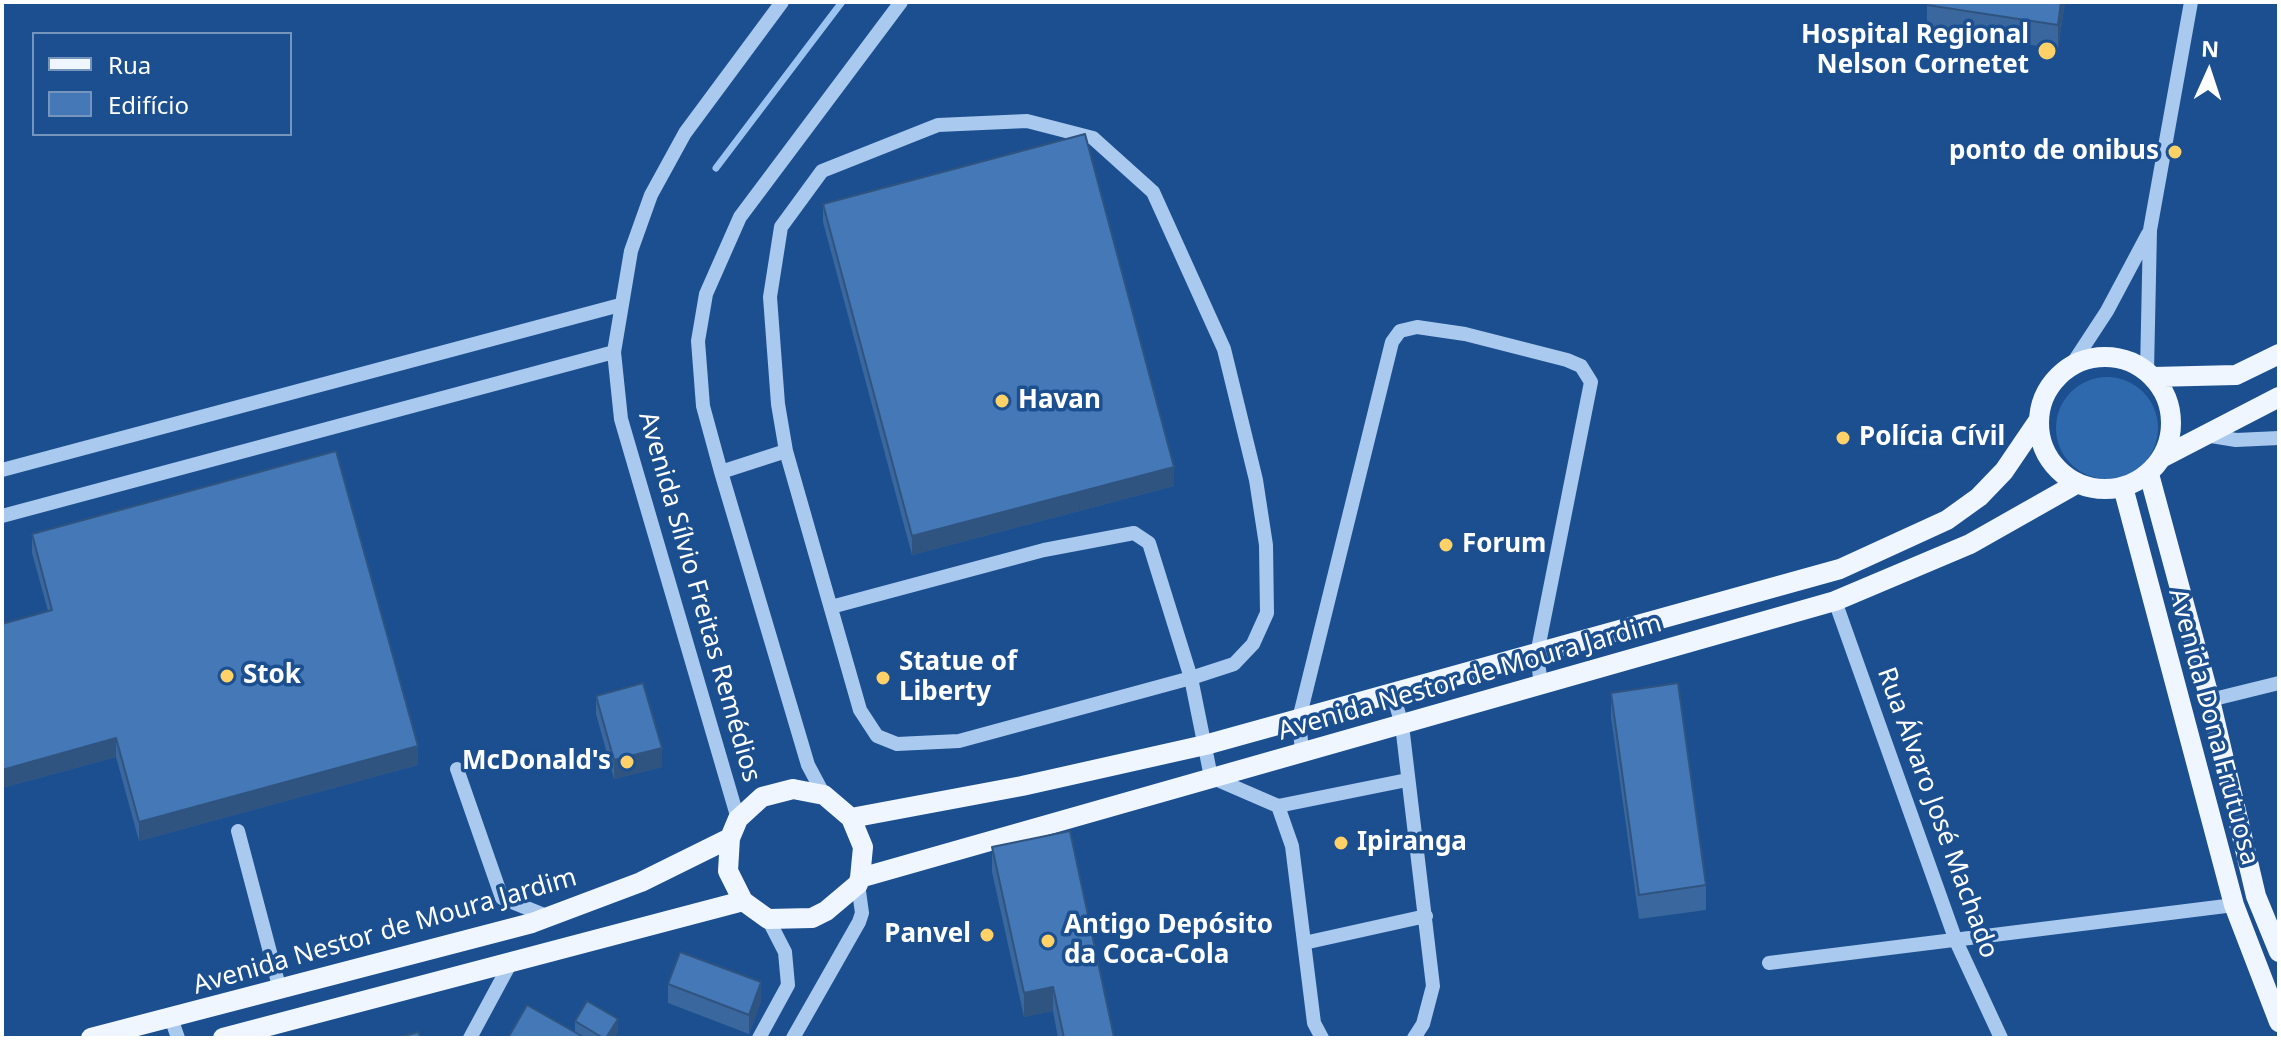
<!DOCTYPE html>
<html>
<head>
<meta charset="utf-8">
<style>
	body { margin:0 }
	#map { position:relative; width:2281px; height:1040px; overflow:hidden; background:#1b4f8f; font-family:"Noto Sans",sans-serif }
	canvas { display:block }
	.frame { position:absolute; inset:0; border:4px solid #fff; pointer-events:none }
	.legend { position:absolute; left:32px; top:32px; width:260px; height:104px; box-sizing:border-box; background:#1b4f8f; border:2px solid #7695bc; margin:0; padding:10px 14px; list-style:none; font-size:24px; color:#fff }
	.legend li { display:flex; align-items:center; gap:16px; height:40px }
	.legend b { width:40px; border:2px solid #7695bc }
	.north { position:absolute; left:2169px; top:32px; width:80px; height:80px; -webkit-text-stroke:6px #1b4f8f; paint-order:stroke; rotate:3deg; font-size:22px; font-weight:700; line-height:32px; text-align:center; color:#fff }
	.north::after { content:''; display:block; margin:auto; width:28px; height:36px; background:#fff; clip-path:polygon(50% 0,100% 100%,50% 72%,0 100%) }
</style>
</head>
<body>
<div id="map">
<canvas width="2281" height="1040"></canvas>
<div class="frame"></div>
<ul class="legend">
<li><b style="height:10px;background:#f0f6ff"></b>Rua</li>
<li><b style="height:22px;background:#4478b7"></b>Edifício</li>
</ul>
<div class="north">N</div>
</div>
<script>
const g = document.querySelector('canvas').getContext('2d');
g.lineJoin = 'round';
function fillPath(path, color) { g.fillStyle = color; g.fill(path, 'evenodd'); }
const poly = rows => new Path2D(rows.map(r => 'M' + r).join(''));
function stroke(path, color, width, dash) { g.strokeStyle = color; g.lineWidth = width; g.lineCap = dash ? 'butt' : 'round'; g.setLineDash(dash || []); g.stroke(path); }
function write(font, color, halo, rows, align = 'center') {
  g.font = font + ' "Noto Sans",sans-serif'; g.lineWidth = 7; g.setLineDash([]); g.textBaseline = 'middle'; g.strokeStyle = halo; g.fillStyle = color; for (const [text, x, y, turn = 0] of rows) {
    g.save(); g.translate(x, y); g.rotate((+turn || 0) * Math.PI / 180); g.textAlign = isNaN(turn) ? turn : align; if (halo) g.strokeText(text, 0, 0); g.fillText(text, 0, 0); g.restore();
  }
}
const green = poly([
	'2056 428a51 51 0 1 1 102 0a51 51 0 1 1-102 0Z'
]);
const stream = poly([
	[716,168,842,2]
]);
const minor = poly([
	[2071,366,2107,311,2148,234],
	[2147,371,2150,230,2191,2],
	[2205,435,2236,440,2279,438],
	[786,451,778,404,770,297,781,227,822,171,938,125,1027,121,1093,138,1153,192,1224,349,1256,480,1266,545,1267,613,1253,644,1234,664,1191,678,1149,543,1134,533,1044,550,831,607],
	[2,470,620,305],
	[721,472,786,451,860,710,877,736,897,744,959,741,1191,678,1211,777,1278,806,1292,846,1314,1023,1322,1038],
	[2,516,614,352],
	[1835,601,1956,941,2001,1038],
	[1393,694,1402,725,1433,986,1423,1024,1414,1038],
	[2210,700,2279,683],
	[1302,752,1299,719,1392,342,1400,331,1417,327,1465,334,1567,360,1581,366,1591,382,1537,654,1541,685],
	[457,769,502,898,549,917],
	[824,795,808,765,721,472,703,406,698,341,706,294,740,217,901,2],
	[1278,806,1407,780],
	[738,819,621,419,614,352,631,251,651,195,685,133,782,2],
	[238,831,280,990],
	[1304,943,1426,916],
	[1769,963,2234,905],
	[171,1018,178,1038],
	[470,1038,510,964],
	[759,1038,788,985,785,952,768,919],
	[793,1038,859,922,862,913,858,884]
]);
const major = poly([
	'2039 423a66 66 0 1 1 132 0a66 66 0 1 1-132 0Z',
	[2153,377,2236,375,2279,354],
	[2163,457,2279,397],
	[2149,474,2210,700,2256,896,2279,952],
	[2123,487,2234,905,2279,1022],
	[793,789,824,795,851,818,863,847,860,878,858,884,826,911,812,918,768,919,743,901,728,871,730,838,738,819,762,797,793,789],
	[851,818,1022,786,1205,745,1840,569,1947,520,1979,497,2004,471,2038,421],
	[860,878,1835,601,1970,544,2076,484],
	[91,1038,532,923,641,882,730,838],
	[223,1038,743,901]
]);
const wall = poly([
	[2065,2,2058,49,1927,29,1927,5],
	[823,204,1174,486,912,555,823,222],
	[32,534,418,765,139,841,116,757,2,788,2,624,48,611,32,553],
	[1611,693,1706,885,1706,910,1639,919,1611,717],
	[596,696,662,767,614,779,596,714],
	[992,847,1114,1038,1058,1038,1053,1011,1024,1017,992,872],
	[668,984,761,1001,749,1034,668,1003],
	[575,1021,618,1032,614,1038,508,1038,575,1032]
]);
const shadedWall = poly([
	[2061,2,2065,2,2058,49,2058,25],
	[1174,467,1174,486,912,555,912,536],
	[116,738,116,757,2,788,2,770],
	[418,746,418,765,139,841,139,822],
	[662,748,662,767,614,779,614,760],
	[761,982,761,1001,749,1034,749,1015],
	[1053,987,1053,1011,1024,1017,1024,993],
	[618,1019,618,1032,614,1038,606,1038]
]);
const building = poly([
	[1928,2,2061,2,2058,25,1927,5,1928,2],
	[1085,134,1174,467,912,536,823,204,1085,134],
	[336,451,418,746,139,822,116,738,2,770,2,624,52,610,32,534,336,451],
	[643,683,662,748,614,760,596,696,643,683],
	[1678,683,1706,885,1639,895,1611,693,1678,683],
	[1070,831,1114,1037,1109,1038,1064,1038,1053,987,1024,993,992,847,1070,831],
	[680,952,761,982,749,1015,668,984,680,952],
	[587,1001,618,1019,606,1038,603,1038,575,1021,587,1001],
	[527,1005,585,1038,508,1038,527,1005],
	[419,1032,420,1038,396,1038,419,1032]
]);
const markers = [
	[2047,51,10,"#ffd166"],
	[2175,152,8,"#ffd166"],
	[1002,401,8,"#ffd166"],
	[1843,438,8,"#ffd166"],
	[1446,545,8,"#ffd166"],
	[227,676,8,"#ffd166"],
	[883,678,8,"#ffd166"],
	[627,762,8,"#ffd166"],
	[1341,843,8,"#ffd166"],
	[987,935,8,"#ffd166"],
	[1048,941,8,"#ffd166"]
];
const poiNames = [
	["Hospital Regional",2029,36,"right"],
	["Nelson Cornetet",2029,66,"right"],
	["ponto de onibus",2159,152,"right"],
	["Havan",1018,401],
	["Polícia Cívil",1859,438],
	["Forum",1462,545],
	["Statue of",899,663],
	["Liberty",899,693],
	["Stok",243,676],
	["McDonald's",611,762,"right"],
	["Ipiranga",1357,843],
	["Antigo Depósito",1064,926],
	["da Coca-Cola",1064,956],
	["Panvel",971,935,"right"]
];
const streetNames = [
	["Avenida Sílvio Freitas Remédios",699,597,74],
	["Avenida Nestor de Moura Jardim",1470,678,-16],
	["Avenida Dona Frutuosa",2213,727,75],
	["Rua Álvaro José Machado",1937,813,70],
	["Avenida Nestor de Moura Jardim",385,932,-16]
];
fillPath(green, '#2e69ad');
stroke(stream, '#9cc4f0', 7);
stroke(minor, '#a9c9ee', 14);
stroke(major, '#f0f6ff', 20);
fillPath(wall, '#3a679d');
fillPath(shadedWall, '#305480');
fillPath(building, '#4478b7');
stroke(building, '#305480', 2);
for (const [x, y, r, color] of markers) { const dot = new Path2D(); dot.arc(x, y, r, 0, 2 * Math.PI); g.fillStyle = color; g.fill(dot); stroke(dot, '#1b4f8f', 3); }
write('bold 26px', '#fff', '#1b4f8f', poiNames, 'left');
write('26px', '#fff', '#1b4f8f', streetNames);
</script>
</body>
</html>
